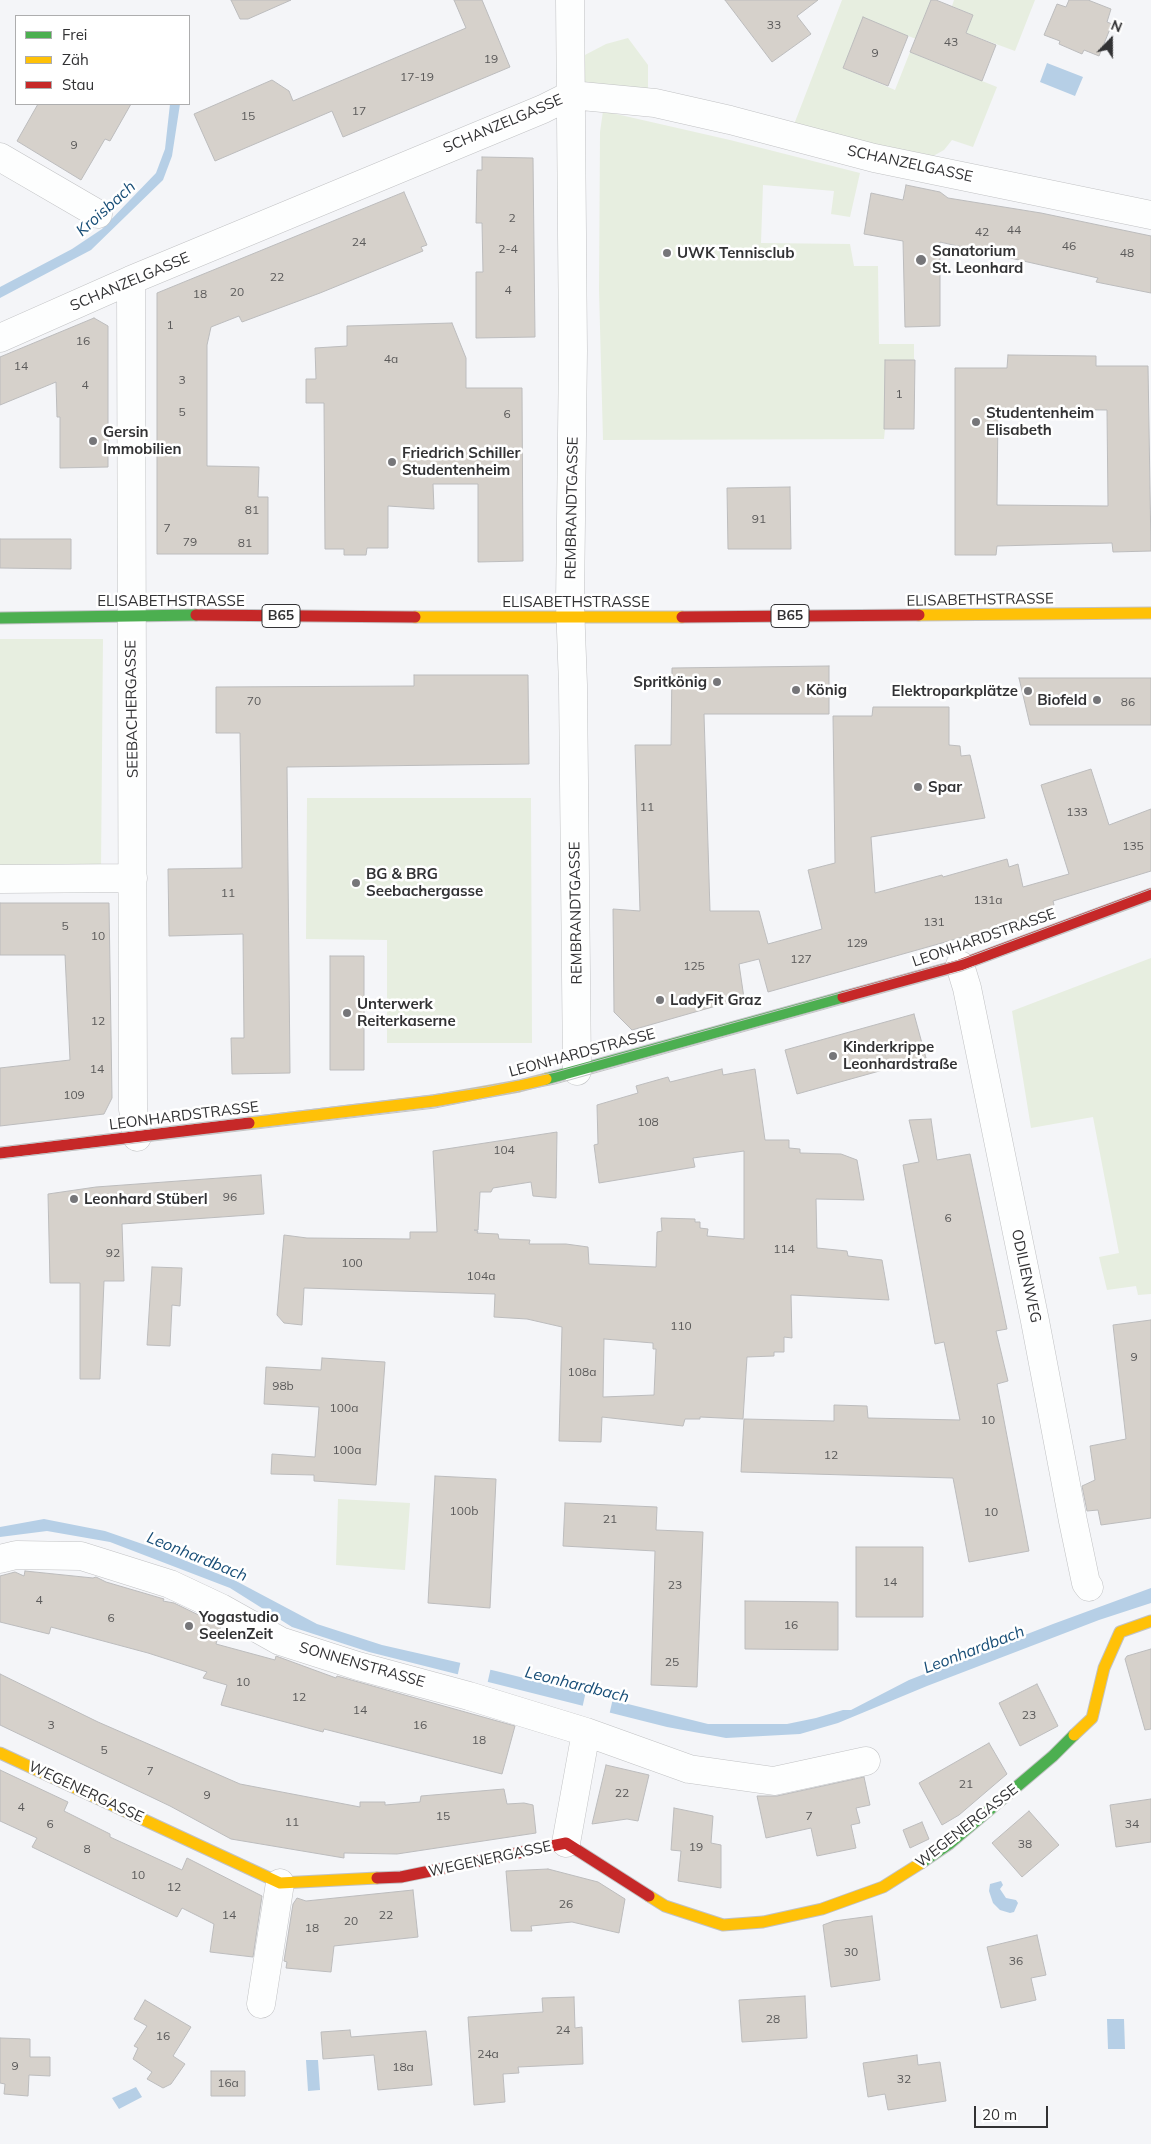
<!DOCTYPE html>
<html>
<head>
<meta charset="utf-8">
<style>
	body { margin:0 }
	#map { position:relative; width:1151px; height:2144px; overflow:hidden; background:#f4f5f8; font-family:Mulish,sans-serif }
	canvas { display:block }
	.legend { position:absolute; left:15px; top:15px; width:175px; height:90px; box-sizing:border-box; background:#fff; border:1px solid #adadae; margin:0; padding:6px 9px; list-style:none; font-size:15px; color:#323234 }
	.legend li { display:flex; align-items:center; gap:10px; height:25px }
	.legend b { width:25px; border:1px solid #adadae }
	.north { position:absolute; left:1086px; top:15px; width:50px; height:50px; -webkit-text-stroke:4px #fff; paint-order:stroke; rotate:22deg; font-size:14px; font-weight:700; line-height:20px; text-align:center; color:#323234 }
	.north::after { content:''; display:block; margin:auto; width:18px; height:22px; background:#323234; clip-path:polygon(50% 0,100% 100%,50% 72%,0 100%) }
	.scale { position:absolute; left:974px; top:2106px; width:74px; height:22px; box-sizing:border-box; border:2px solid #323234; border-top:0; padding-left:6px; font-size:15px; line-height:18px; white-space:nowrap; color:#323234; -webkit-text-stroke:4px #fff; paint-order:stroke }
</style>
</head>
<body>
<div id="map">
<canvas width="1151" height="2144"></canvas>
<ul class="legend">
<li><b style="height:6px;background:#4caf50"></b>Frei</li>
<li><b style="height:6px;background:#ffc107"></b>Zäh</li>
<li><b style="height:6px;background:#c62828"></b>Stau</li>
</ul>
<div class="north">N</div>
<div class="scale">20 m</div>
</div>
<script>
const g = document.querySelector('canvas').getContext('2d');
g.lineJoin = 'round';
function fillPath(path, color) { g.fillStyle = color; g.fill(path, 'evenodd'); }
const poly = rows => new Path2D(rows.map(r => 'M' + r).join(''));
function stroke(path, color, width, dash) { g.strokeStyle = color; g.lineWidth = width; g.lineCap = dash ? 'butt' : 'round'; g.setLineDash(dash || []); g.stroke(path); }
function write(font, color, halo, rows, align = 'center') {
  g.font = font + ' Mulish,sans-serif'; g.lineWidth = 5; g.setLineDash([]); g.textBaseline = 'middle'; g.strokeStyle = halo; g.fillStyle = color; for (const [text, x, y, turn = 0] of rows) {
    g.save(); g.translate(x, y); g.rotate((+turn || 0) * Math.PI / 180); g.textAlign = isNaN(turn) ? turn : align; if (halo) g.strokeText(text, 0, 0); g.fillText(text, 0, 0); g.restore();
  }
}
const green = poly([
	[842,0,931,0,916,39,863,18,843,68,895,90,910,52,997,87,973,147,952,140,944,150,926,160,793,127],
	[954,0,1035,0,1015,51,966,33,973,15,952,6],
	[628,38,648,65,648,99,575,92,583,56,606,44],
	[603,111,730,140,860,173,850,217,831,214,834,191,763,185,761,243,850,244,854,266,878,266,879,344,914,344,914,429,885,429,884,439,603,440,599,290,600,132],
	[0,639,103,639,101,870,0,869],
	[307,798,531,798,532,1043,387,1043,387,940,306,939],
	[1151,958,1151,1294,1138,1295,1136,1286,1107,1290,1099,1257,1119,1253,1093,1117,1031,1128,1012,1011],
	[338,1499,410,1503,405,1570,336,1565]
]);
const water = poly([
	[1047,63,1083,77,1075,96,1040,82],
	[170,104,180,104,172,156,163,180,91,250,0,298,0,287,72,249,102,229,156,173,165,149],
	[44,1519,105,1531,154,1548,236,1581,317,1624,382,1645,496,1671,708,1724,787,1724,816,1718,843,1710,851,1710,909,1680,1053,1624,1151,1588,1151,1603,1099,1620,927,1686,838,1723,800,1734,726,1738,667,1727,369,1652,292,1627,230,1588,110,1542,47,1531,0,1537,0,1527],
	[1001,1881,1003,1885,1000,1889,1006,1898,1016,1900,1018,1903,1014,1912,1010,1913,1000,1910,993,1903,989,1891,990,1884],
	[1107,2019,1124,2019,1125,2049,1108,2049],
	[306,2060,318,2060,320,2090,308,2091],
	[136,2087,142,2097,119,2109,112,2098]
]);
const pier = poly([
	[461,1660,491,1667,487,1685,457,1678],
	[586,1691,613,1698,609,1716,582,1709]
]);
const building = poly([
	[231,0,291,0,248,19,240,19,231,0],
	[454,0,482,0,510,67,343,137,332,111,215,161,194,114,272,80,289,91,293,101,466,28,454,0],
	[725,0,818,0,797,16,811,34,772,62,725,0],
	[931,0,936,0,973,15,966,33,996,45,982,81,910,52,931,0],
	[1069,0,1088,0,1111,9,1107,22,1112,24,1099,56,1084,50,1082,54,1059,44,1060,41,1044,35,1057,4,1066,7,1069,0],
	[863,17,908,36,888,86,843,68,863,17],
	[38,104,131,104,110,141,105,139,81,180,17,141,38,104],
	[482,157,533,158,535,337,476,338,476,272,483,272,482,223,476,223,477,170,482,170,482,157],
	[906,185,940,192,948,198,1041,213,1151,236,1151,293,1096,282,1098,278,940,242,940,326,905,327,903,241,864,234,871,193,903,200,906,185],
	[404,192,427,245,421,247,423,251,320,293,242,322,239,316,211,327,207,345,207,466,259,467,258,497,268,497,268,554,157,554,157,293,404,192],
	[94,318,108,326,108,467,60,468,60,417,57,417,56,382,0,405,0,357,94,318],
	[452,323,466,358,466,388,522,388,523,561,478,562,478,484,433,484,434,509,388,506,388,548,367,548,366,555,344,555,344,549,325,549,324,403,306,403,306,379,316,379,315,348,347,346,347,326,452,323],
	[1008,355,1096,356,1096,366,1148,366,1151,551,1113,552,1112,543,997,546,996,555,955,555,955,368,1007,368,1008,355],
	[998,409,1107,410,1108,506,997,505,998,409],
	[885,360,915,360,914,429,884,429,885,360],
	[790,487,791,549,728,549,727,488,790,487],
	[0,539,71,539,71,569,0,568,0,539],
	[829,666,829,714,704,714,710,911,759,911,768,944,822,929,808,870,835,863,833,716,872,716,873,707,949,707,949,745,960,746,961,756,970,755,985,818,871,837,875,893,942,875,943,877,1007,859,1009,867,1018,864,1023,887,1069,874,1041,785,1091,769,1109,825,1151,809,1151,871,1053,901,1054,905,1029,917,988,930,768,992,759,959,739,964,744,998,632,1030,614,1012,613,909,640,911,635,745,671,745,672,668,829,666],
	[414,675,528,675,529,764,287,767,290,1073,232,1074,231,1038,244,1038,243,934,169,936,168,869,242,868,240,733,216,733,216,687,414,686,414,675],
	[1019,678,1151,678,1151,725,1030,725,1019,678],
	[0,903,109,903,112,1098,104,1114,0,1126,0,1068,70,1060,65,955,0,955,0,903],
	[330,956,364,956,364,1070,330,1070,330,956],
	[914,1014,926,1058,797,1094,785,1050,914,1014],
	[722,1069,723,1075,755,1069,765,1140,789,1140,789,1148,800,1149,800,1153,841,1154,857,1160,864,1200,816,1199,817,1248,847,1251,848,1256,882,1260,889,1300,791,1295,792,1338,784,1337,784,1352,774,1352,774,1356,747,1357,743,1419,700,1417,700,1419,685,1419,683,1426,602,1417,601,1442,559,1441,562,1327,527,1319,494,1317,495,1294,304,1288,302,1325,284,1323,277,1315,284,1235,307,1238,410,1239,410,1232,437,1232,433,1151,557,1132,556,1198,533,1196,531,1182,493,1188,491,1192,480,1192,478,1230,474,1230,478,1231,477,1233,498,1234,499,1239,530,1240,529,1244,566,1244,588,1247,589,1264,656,1267,657,1232,662,1231,661,1218,695,1219,695,1222,700,1222,700,1228,708,1229,707,1236,744,1239,744,1151,693,1158,695,1167,599,1183,594,1145,598,1144,597,1105,638,1093,636,1086,668,1077,670,1082,722,1069],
	[604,1339,653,1343,653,1349,656,1349,654,1395,603,1397,604,1339],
	[931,1119,937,1160,970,1154,1007,1329,996,1331,1008,1381,997,1384,1029,1551,969,1562,953,1478,741,1472,744,1419,834,1421,834,1405,867,1406,868,1418,960,1420,944,1342,935,1344,903,1165,919,1162,909,1120,931,1119],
	[261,1175,264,1214,122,1224,124,1281,104,1281,100,1379,80,1379,80,1283,50,1283,48,1194,96,1187,261,1175],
	[152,1267,182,1268,180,1306,172,1305,170,1346,147,1345,152,1267],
	[1151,1320,1151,1518,1101,1525,1098,1510,1087,1511,1082,1486,1095,1480,1090,1446,1126,1439,1113,1325,1151,1320],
	[322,1358,385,1362,376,1485,314,1481,314,1475,271,1474,272,1454,315,1457,319,1407,264,1404,266,1367,321,1370,322,1358],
	[435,1476,496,1479,490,1608,428,1603,435,1476],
	[565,1503,657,1507,656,1530,703,1532,697,1687,651,1685,655,1551,563,1546,565,1503],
	[856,1547,923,1547,923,1617,856,1617,856,1547],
	[25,1571,93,1578,96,1577,106,1582,164,1599,163,1601,174,1603,221,1626,216,1644,275,1660,276,1656,336,1678,337,1676,515,1726,502,1774,324,1729,323,1732,221,1705,227,1685,203,1678,207,1672,148,1653,51,1627,49,1634,0,1622,0,1576,15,1572,24,1576,25,1571],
	[745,1601,838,1602,838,1650,745,1649,745,1601],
	[1151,1649,1151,1729,1145,1730,1125,1659,1127,1656,1151,1649],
	[0,1674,98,1722,240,1784,360,1807,360,1802,385,1802,385,1805,420,1802,421,1796,504,1789,507,1804,524,1803,533,1805,536,1833,397,1854,344,1853,344,1858,231,1839,170,1806,0,1725,0,1674],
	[1037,1684,1058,1726,1020,1746,999,1703,1037,1684],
	[989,1743,1007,1774,959,1815,942,1825,919,1783,989,1743],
	[606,1765,649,1775,638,1821,627,1819,592,1824,606,1765],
	[0,1770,68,1802,64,1811,110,1834,110,1837,182,1870,187,1858,262,1896,253,1957,210,1952,214,1924,182,1908,177,1917,32,1847,37,1838,0,1821,0,1770],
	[864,1777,870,1805,856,1808,860,1823,851,1825,856,1848,817,1856,811,1828,766,1838,757,1796,777,1796,864,1777],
	[1151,1799,1151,1842,1116,1847,1110,1805,1151,1799],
	[674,1808,713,1816,711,1843,721,1845,721,1888,678,1881,681,1851,671,1850,674,1808],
	[1029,1811,1059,1845,1022,1877,992,1843,1029,1811],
	[922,1822,929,1839,910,1848,903,1830,922,1822],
	[548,1869,598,1882,625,1899,619,1933,572,1922,531,1926,532,1931,511,1931,506,1871,548,1869],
	[413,1890,418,1937,334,1946,331,1972,286,1968,287,1962,284,1961,293,1904,297,1898,306,1901,413,1890],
	[872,1916,880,1980,831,1987,823,1925,834,1921,872,1916],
	[1037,1935,1046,1975,1031,1978,1036,2000,1001,2008,987,1947,1037,1935],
	[805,1996,807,2038,742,2042,739,2000,805,1996],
	[574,1997,575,2028,582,2027,583,2064,518,2067,519,2073,503,2074,505,2102,474,2105,468,2017,543,2012,542,1998,574,1997],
	[145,2000,191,2027,173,2056,185,2064,171,2084,163,2088,147,2079,152,2072,133,2059,138,2048,134,2046,147,2026,134,2019,145,2000],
	[350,2030,351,2037,426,2031,432,2085,378,2090,374,2055,323,2059,321,2032,350,2030],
	[0,2038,30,2039,30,2057,50,2057,50,2076,29,2075,28,2096,4,2094,5,2084,0,2083,0,2038],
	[917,2055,918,2065,940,2062,946,2101,888,2110,885,2094,868,2097,863,2063,917,2055],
	[211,2071,245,2071,245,2096,211,2096,211,2071]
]);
const street = poly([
	[570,0,573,350,570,604,573,685,577,1071],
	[0,157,98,214],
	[131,280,133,1109,137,1137],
	[0,338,131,280,543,109,571,95,655,103,730,120,874,158,1151,215],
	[0,879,133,878],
	[960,965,967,988,1035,1321,1073,1521,1086,1583,1089,1587],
	[0,1559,16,1555,81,1556,170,1584,221,1608,280,1641,358,1666,469,1696,586,1732,689,1769,774,1781,866,1761],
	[566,1843,586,1732],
	[261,2004,280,1883]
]);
const fast = poly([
	[0,618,196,615],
	[546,1079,843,997],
	[921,1863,949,1844,1053,1756,1074,1735]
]);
const slow = poly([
	[919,615,1151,613],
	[415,617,682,617],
	[249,1123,434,1101,519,1086,546,1079],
	[1074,1735,1092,1718,1104,1668,1120,1632,1151,1621],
	[0,1753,280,1883,377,1878],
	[649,1896,665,1906,723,1925,763,1922,822,1909,883,1887,921,1863]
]);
const jam = poly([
	[196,615,415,617],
	[682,617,919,615],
	[843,997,960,965,1151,894],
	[0,1153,249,1123],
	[377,1878,401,1877,566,1843,649,1896]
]);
const tram = poly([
	[0,1147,431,1095,486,1087,556,1072,963,959,1151,889],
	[0,1159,435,1108,555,1084,962,971,1151,901]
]);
const markers = [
	[667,253,5,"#767679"],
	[921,260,6,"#767679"],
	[976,422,5,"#767679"],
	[93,441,5,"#767679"],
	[392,462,5,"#767679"],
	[717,682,5,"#767679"],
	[796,690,5,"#767679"],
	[1028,691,5,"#767679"],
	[1097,700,5,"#767679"],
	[918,787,5,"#767679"],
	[356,883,5,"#767679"],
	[660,1000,5,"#767679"],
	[347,1013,5,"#767679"],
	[833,1056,5,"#767679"],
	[74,1199,5,"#767679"],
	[189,1626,5,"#767679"]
];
const numberNames = [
	["33",774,25],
	["43",951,42],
	["9",875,53],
	["19",491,59],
	["17-19",417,77],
	["17",359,111],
	["15",248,116],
	["9",74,145],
	["2",512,218],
	["44",1014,230],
	["42",982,232],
	["24",359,242],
	["46",1069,246],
	["2-4",508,249],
	["48",1127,253],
	["22",277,277],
	["4",508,290],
	["20",237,292],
	["18",200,294],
	["1",170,325],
	["16",83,341],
	["4a",391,359],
	["14",21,366],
	["3",182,380],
	["4",85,385],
	["1",899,394],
	["5",182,412],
	["6",507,414],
	["81",252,510],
	["91",759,519],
	["7",167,528],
	["79",190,542],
	["81",245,543],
	["70",254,701],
	["86",1128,702],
	["11",647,807],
	["133",1077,812],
	["135",1133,846],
	["11",228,893],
	["131a",988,900],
	["131",934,922],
	["5",65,926],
	["10",98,936],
	["129",857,943],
	["127",801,959],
	["125",694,966],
	["12",98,1021],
	["14",97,1069],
	["109",74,1095],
	["108",648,1122],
	["104",504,1150],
	["96",230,1197],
	["6",948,1218],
	["114",784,1249],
	["92",113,1253],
	["100",352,1263],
	["104a",481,1276],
	["110",681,1326],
	["9",1134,1357],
	["108a",582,1372],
	["98b",283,1386],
	["100a",344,1408],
	["10",988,1420],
	["100a",347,1450],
	["12",831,1455],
	["100b",464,1511],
	["10",991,1512],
	["21",610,1519],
	["14",890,1582],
	["23",675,1585],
	["4",39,1600],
	["6",111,1618],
	["16",791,1625],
	["25",672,1662],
	["10",243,1682],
	["12",299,1697],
	["14",360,1710],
	["23",1029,1715],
	["3",51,1725],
	["16",420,1725],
	["18",479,1740],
	["5",104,1750],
	["7",150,1771],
	["21",966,1784],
	["22",622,1793],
	["9",207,1795],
	["4",21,1807],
	["15",443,1816],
	["7",809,1816],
	["11",292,1822],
	["6",50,1824],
	["34",1132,1824],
	["38",1025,1844],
	["19",696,1847],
	["8",87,1849],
	["10",138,1875],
	["12",174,1887],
	["26",566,1904],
	["14",229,1915],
	["22",386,1915],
	["20",351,1921],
	["18",312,1928],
	["30",851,1952],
	["36",1016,1961],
	["28",773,2019],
	["24",563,2030],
	["16",163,2036],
	["24a",488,2054],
	["9",15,2066],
	["18a",403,2067],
	["32",904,2079],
	["16a",228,2083]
];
const shields = [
	[281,616,38],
	[790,616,38]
];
const shieldNames = [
	["B65",281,616],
	["B65",790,616]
];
const streetNames = [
	["SCHANZELGASSE",503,124,-23],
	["SCHANZELGASSE",910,164,12],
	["SCHANZELGASSE",130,282,-23],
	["REMBRANDTGASSE",572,508,-89],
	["ELISABETHSTRASSE",980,600,-1],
	["ELISABETHSTRASSE",171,601],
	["ELISABETHSTRASSE",576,602],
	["SEEBACHERGASSE",132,709,-91],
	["REMBRANDTGASSE",576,913,-91],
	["LEONHARDSTRASSE",984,938,-19],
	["LEONHARDSTRASSE",582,1053,-15],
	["LEONHARDSTRASSE",184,1116,-7],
	["ODILIENWEG",1026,1276,78],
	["SONNENSTRASSE",362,1665,16],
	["WEGENERGASSE",86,1792,25],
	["WEGENERGASSE",967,1826,-38],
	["WEGENERGASSE",490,1859,-12]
];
const poiNames = [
	["Sanatorium",932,251],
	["St. Leonhard",932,268],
	["UWK Tennisclub",677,253],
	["Studentenheim",986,413],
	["Elisabeth",986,430],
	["Gersin",103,432],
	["Immobilien",103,449],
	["Friedrich Schiller",402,453],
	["Studentenheim",402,470],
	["Spritkönig",707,682,"right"],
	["König",806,690],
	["Elektroparkplätze",1018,691,"right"],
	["Biofeld",1087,700,"right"],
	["Spar",928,787],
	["BG & BRG",366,874],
	["Seebachergasse",366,891],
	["LadyFit Graz",670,1000],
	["Unterwerk",357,1004],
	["Reiterkaserne",357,1021],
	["Kinderkrippe",843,1047],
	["Leonhardstraße",843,1064],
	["Leonhard Stüberl",84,1199],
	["Yogastudio",199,1617],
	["SeelenZeit",199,1634]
];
const waterNames = [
	["Kroisbach",106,209,-42],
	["Leonhardbach",197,1557,22],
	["Leonhardbach",974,1650,-21],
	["Leonhardbach",577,1685,14]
];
fillPath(green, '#e7eee0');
fillPath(water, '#b6cfe6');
fillPath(pier, '#f4f5f8');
fillPath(building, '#d6d1cb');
stroke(building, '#bcbcbd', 1);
stroke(street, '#c1c2c4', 29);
stroke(fast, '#c1c2c4', 13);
stroke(slow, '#c1c2c4', 13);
stroke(jam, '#c1c2c4', 13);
stroke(street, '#fdfefe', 28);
stroke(fast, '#4caf50', 11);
stroke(slow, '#ffc107', 11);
stroke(jam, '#c62828', 11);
stroke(tram, '#c4c5c6', 1);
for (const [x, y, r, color] of markers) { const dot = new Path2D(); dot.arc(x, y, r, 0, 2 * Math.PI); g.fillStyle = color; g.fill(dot); stroke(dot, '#fff', 2); }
write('12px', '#5b5a5a', null, numberNames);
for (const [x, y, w] of shields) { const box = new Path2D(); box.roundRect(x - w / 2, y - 11.5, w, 23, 4); g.fillStyle = '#fff'; g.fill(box); stroke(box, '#323234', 1); }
write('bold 14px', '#323234', null, shieldNames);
write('15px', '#323234', '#fff', streetNames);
write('bold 15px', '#323234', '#fff', poiNames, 'left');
write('italic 16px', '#184e77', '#fff', waterNames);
</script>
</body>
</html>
